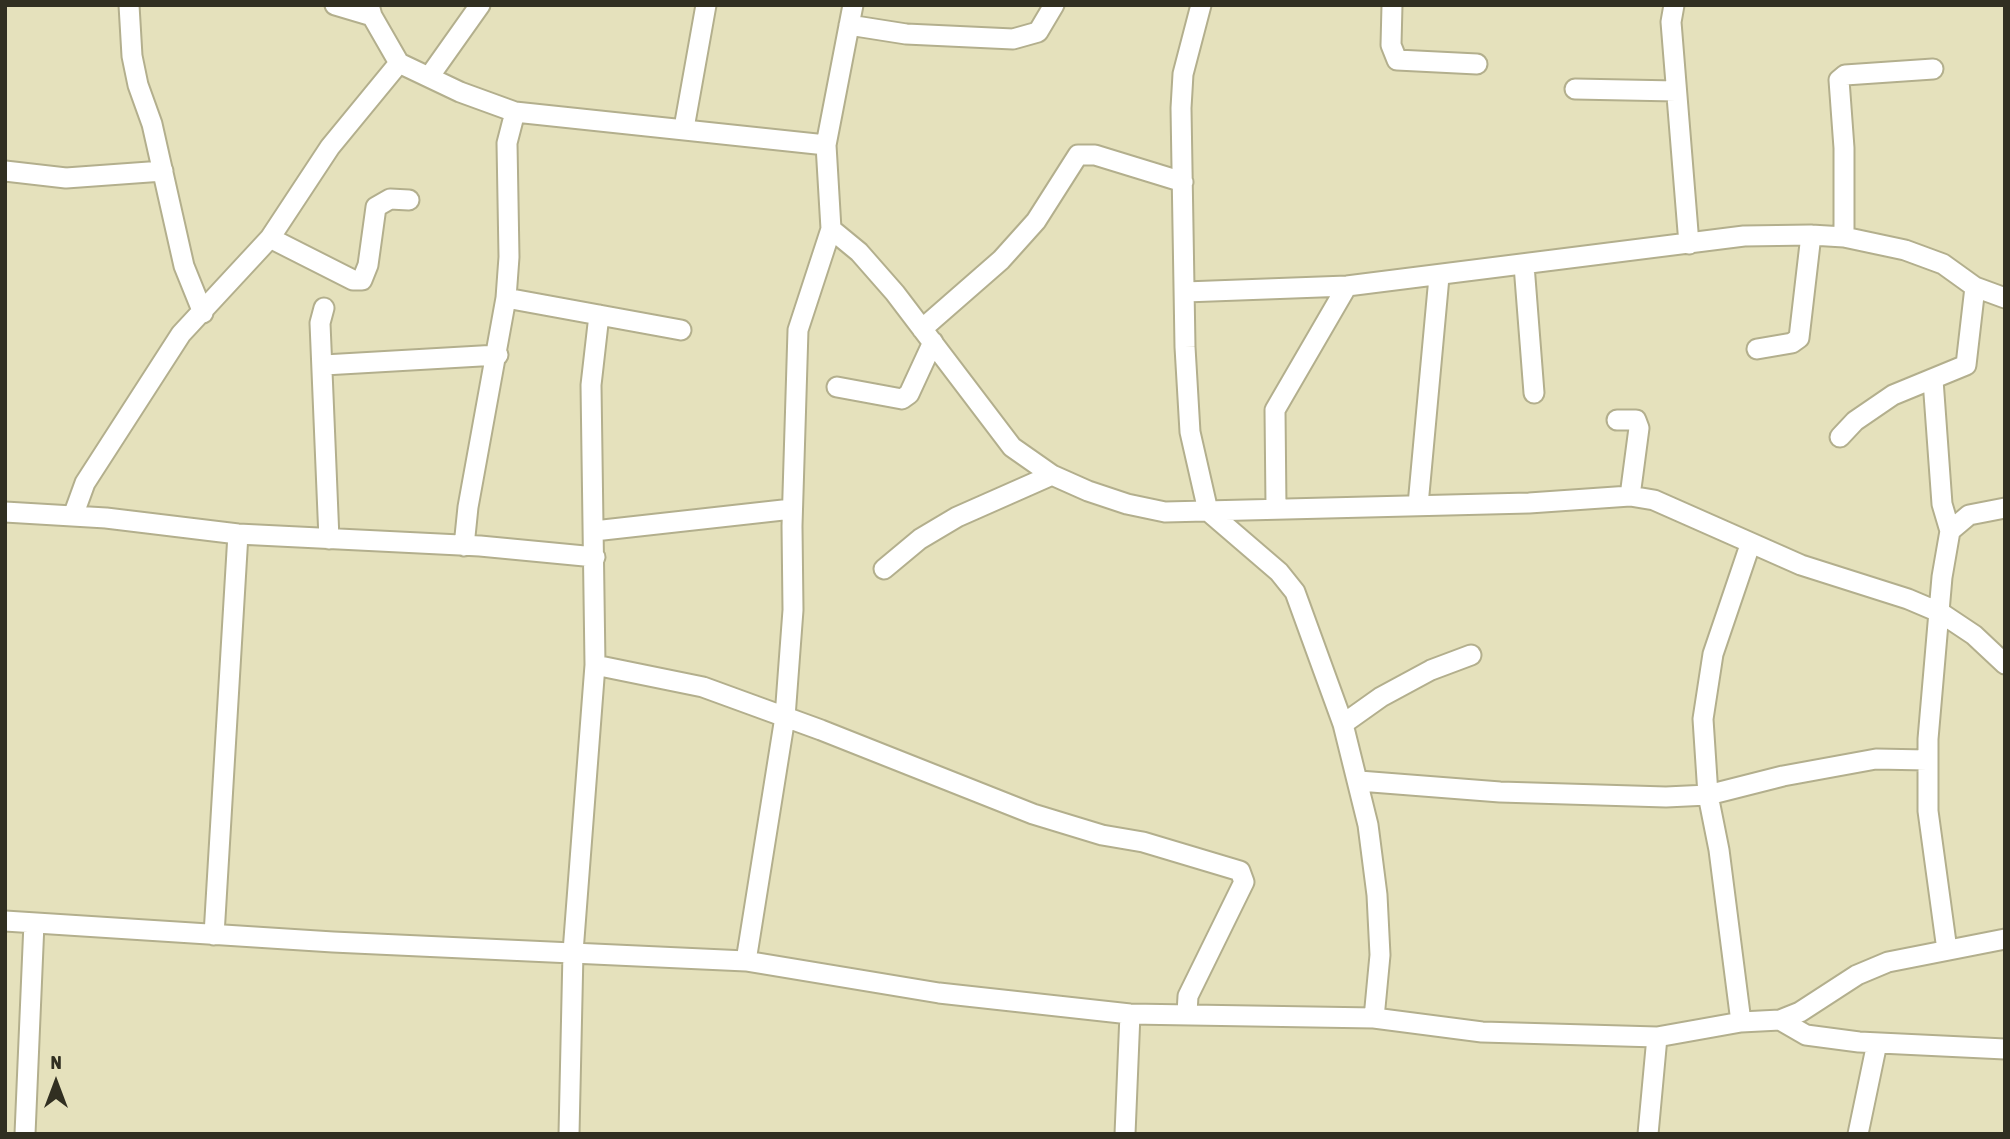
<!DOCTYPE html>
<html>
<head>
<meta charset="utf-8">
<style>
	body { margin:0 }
	#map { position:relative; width:2010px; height:1139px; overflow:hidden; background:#e5e1bc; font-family:"Asap Condensed",sans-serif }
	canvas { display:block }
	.frame { position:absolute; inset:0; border:7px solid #312f21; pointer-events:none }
	.north { position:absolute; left:21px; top:1048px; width:70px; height:70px; -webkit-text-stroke:5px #e5e1bc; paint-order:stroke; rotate:0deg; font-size:19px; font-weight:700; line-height:28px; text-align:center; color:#312f21 }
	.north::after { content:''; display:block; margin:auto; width:24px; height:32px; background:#312f21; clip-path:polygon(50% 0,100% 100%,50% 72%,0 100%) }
</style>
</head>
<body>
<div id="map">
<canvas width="2010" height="1139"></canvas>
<div class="frame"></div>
<div class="north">N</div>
</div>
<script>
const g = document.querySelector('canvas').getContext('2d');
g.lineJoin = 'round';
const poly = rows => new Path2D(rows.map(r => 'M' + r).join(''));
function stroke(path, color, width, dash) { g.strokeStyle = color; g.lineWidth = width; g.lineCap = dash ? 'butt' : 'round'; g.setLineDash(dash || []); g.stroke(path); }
const minor = poly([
	[129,5,132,56,138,85,152,124,184,266,203,313],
	[335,5,372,16],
	[369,5,372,16,399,63,460,92,515,112,826,145],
	[1201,5,1183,74,1181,108,1185,347,1190,432,1208,511,1279,572,1295,592,1343,724,1368,825,1377,895,1380,955,1374,1018],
	[1392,5,1391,45,1397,60,1477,64],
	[1674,5,1671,22,1689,244],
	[849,25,906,34,1013,39,1038,32,1054,5],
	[429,77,480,5],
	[1575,89,1676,91],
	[684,128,706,5],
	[5,171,66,178,163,171],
	[831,229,859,252,895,293,1012,447,1052,475,1088,491,1127,504,1165,512,1529,503,1630,496,1654,500,1801,565,1908,599,1941,613,1974,635,2005,664],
	[1844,237,1844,148,1839,80,1845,75,1933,69],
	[270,238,353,280,362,280,368,265,376,207,390,199,409,200],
	[1524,265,1534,393],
	[1185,292,1347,286,1744,236,1811,235,1844,237,1905,250,1943,264,1975,287,2005,298],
	[506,298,681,330],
	[324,308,320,323,329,539],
	[922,329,1001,260,1036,221,1078,155,1095,155,1183,182],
	[1757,349,1792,343,1799,338,1811,235],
	[324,365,498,355],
	[1933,380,1942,504,1950,531],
	[837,387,902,399,909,394,933,342],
	[1617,420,1636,420,1639,428,1630,496],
	[1840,437,1855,421,1893,395,1966,365,1975,287],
	[1418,505,1439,277],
	[1276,507,1275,410,1347,286],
	[5,512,106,518,238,534,480,546,595,557],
	[73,516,85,483,181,334,270,238,330,147,399,63],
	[594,531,792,509],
	[464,546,468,507,506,298,509,257,507,143,515,112],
	[884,569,920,539,957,517,1052,475],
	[595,665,703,687,821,730,1033,814,1102,835,1143,842,1240,871,1244,882,1188,996,1187,1013],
	[1343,724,1381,697,1431,670,1471,655],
	[1359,781,1500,792,1666,797,1708,795,1783,776,1876,759,1927,760],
	[5,921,333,942,746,961,939,993,1130,1014,1374,1018,1482,1032,1657,1037,1741,1022,1780,1020,1800,1012,1857,975,1888,962,2005,939],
	[214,935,238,534],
	[1947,950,1928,811,1928,739,1942,577,1950,531,1969,515,2005,508],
	[746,961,785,717,793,610,792,526,798,330,831,229,826,145,853,5],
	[1780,1020,1806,1035,1859,1042,2005,1049],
	[1741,1022,1719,850,1708,795,1703,719,1713,654,1750,545],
	[25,1134,34,923],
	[569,1134,573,952,595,665,591,385,599,315],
	[1125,1134,1130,1014],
	[1648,1134,1657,1037],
	[1858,1134,1877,1043]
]);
stroke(minor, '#b3af8d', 23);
stroke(minor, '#fff', 19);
</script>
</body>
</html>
